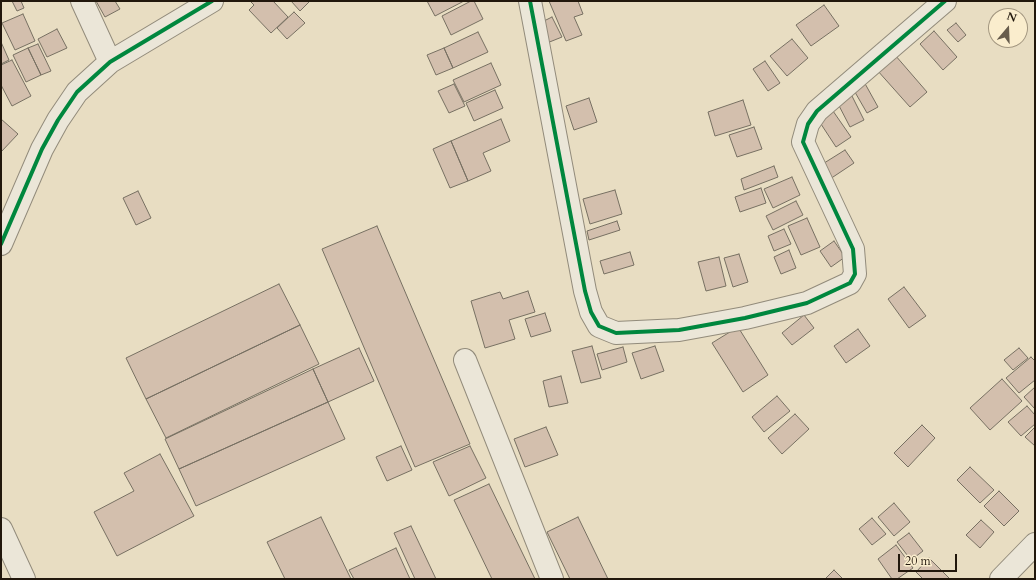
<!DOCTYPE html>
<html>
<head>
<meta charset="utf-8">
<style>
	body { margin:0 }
	#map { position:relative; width:1036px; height:580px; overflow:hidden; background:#e8ddc2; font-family:Cardo,serif }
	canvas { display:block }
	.frame { position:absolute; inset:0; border:2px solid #21170c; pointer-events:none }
	.north { position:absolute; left:988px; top:8px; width:40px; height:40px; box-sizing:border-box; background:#faedcd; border:1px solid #a39780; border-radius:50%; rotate:19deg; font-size:11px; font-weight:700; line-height:16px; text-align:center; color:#21170c }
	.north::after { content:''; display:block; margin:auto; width:14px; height:18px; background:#675c4c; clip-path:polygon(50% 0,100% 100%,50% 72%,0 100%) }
	.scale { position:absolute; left:898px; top:554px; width:59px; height:18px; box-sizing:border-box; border:2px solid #21170c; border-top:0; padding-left:5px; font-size:12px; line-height:14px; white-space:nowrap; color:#21170c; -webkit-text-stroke:3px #faedcd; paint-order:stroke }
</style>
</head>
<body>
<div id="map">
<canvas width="1036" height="580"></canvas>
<div class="frame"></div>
<div class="north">N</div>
<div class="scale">20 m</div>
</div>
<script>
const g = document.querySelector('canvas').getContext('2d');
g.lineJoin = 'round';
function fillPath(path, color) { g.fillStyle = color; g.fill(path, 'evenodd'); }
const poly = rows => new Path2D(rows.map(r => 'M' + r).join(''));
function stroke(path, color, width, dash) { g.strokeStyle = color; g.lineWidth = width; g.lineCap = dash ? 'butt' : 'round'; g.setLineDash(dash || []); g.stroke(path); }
const building = poly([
	[12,1,21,1,24,8,17,11,12,1],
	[96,1,115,1,120,9,105,17,96,1],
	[250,1,273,1,288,17,271,33,249,10,254,5,250,1],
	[291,1,310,1,300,11,291,1],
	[427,1,464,1,435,16,427,1],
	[471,1,474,1,483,19,451,35,442,16,471,1],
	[549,1,578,1,583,14,574,17,582,35,566,41,549,1],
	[824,5,839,26,811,46,796,25,824,5],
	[294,12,305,23,287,39,277,28,294,12],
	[23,14,35,41,15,50,2,23,23,14],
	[552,17,562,37,547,43,538,24,552,17],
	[956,23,966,35,958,42,947,30,956,23],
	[57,29,67,48,47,57,38,39,57,29],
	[934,31,957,57,943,70,920,44,934,31],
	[478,32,488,52,453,68,444,48,478,32],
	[792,39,808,58,787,76,770,56,792,39],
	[1,42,9,60,1,64,1,42],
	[38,44,51,71,41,75,28,48,38,44],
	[28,48,41,75,26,82,13,55,28,48],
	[444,48,453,68,436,75,427,55,444,48],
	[895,55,927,92,910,107,877,70,895,55],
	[12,60,31,96,12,106,1,85,1,65,12,60],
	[765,61,780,83,768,91,753,69,765,61],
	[491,63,501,85,464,102,453,80,491,63],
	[863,80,878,107,867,113,852,87,863,80],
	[454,84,465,106,449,113,438,91,454,84],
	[495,90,503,108,474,121,466,103,495,90],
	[849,90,864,120,850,127,835,98,849,90],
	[589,98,597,122,574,130,566,106,589,98],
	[743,100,751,125,715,136,708,112,743,100],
	[833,111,851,137,836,147,819,121,833,111],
	[1,119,18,134,1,152,1,119],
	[501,119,510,141,483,153,491,171,468,181,451,141,501,119],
	[754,127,762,149,737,157,729,135,754,127],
	[451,141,468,181,450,188,433,149,451,141],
	[845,150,854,163,830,179,821,165,845,150],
	[774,166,778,177,744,190,741,179,774,166],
	[792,177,800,195,773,208,764,189,792,177],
	[761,188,766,203,740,212,735,197,761,188],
	[615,190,622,214,590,224,583,199,615,190],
	[138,191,151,218,136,225,123,198,138,191],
	[796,201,803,215,773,230,766,216,796,201],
	[807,218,820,247,801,255,788,226,807,218],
	[617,221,620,230,589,240,587,231,617,221],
	[377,226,470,444,415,467,322,249,377,226],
	[784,229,791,244,774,251,768,236,784,229],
	[834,241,845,257,831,267,820,251,834,241],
	[789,250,796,268,781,274,774,257,789,250],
	[630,252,634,265,604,274,600,261,630,252],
	[739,254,748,282,733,287,724,258,739,254],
	[719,257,726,286,706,291,698,262,719,257],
	[279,284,300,325,146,399,126,358,279,284],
	[904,287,926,316,909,328,888,299,904,287],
	[528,291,535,312,509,320,515,339,485,348,471,301,500,292,503,299,528,291],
	[545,313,551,331,531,337,525,319,545,313],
	[804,315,814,328,792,345,782,333,804,315],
	[300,325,319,364,166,438,146,399,300,325],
	[738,327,768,375,743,392,712,343,738,327],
	[858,329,870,346,846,363,834,346,858,329],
	[592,346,601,378,581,383,572,351,592,346],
	[655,346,664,371,641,379,632,353,655,346],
	[623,347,627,362,602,370,597,354,623,347],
	[359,348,374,381,328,402,313,369,359,348],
	[1019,348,1028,358,1013,370,1004,360,1019,348],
	[1031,357,1035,361,1035,380,1019,393,1006,378,1031,357],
	[313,369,328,402,179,469,165,439,313,369],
	[561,376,568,403,549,407,543,381,561,376],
	[1002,379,1022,401,990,430,970,408,1002,379],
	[1035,387,1035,409,1024,397,1035,387],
	[777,396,790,411,764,432,752,417,777,396],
	[328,402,345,439,196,506,179,469,328,402],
	[1027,406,1035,415,1035,424,1021,436,1008,422,1027,406],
	[795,414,809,429,782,454,768,438,795,414],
	[922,425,935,438,908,467,894,453,922,425],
	[546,427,558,455,525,467,514,439,546,427],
	[1035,427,1035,446,1025,437,1035,427],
	[401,446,412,470,387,481,376,457,401,446],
	[470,446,486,478,449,496,433,462,470,446],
	[160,454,194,516,117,556,94,512,134,491,124,473,160,454],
	[970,467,994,490,980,503,957,480,970,467],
	[489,484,535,579,492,579,454,500,489,484],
	[999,491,1019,511,1004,526,984,506,999,491],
	[894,503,910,522,894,536,878,517,894,503],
	[321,517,351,579,285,579,267,542,321,517],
	[578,517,608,579,570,579,547,532,578,517],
	[872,518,886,534,872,545,859,529,872,518],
	[981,520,994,532,980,548,966,535,981,520],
	[411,526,436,579,415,579,394,533,411,526],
	[909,533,923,551,911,560,897,542,909,533],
	[896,545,913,568,897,579,892,579,878,559,896,545],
	[396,548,410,579,354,579,349,570,396,548],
	[929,558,950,579,923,579,916,572,929,558],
	[834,570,843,579,825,579,834,570]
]);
const minor = poly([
	[82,1,110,62],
	[530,1,585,291,591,312,599,326,616,333,679,330,745,318,807,303,850,283,855,274,853,249,803,142,808,124,817,111,945,1],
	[1,244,42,149,58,120,77,92,110,62,212,1],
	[465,360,552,579],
	[1,529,24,579],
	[1001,579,1035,544]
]);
const cycleway = poly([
	[530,1,585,291,591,312,599,326,616,333,679,330,745,318,807,303,850,283,855,274,853,249,803,142,808,124,817,111,945,1],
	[1,244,42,149,58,120,77,92,110,62,212,1]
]);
fillPath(building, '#d3bfad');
stroke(building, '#777062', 1);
stroke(minor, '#928b7b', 24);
stroke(minor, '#ebe6d8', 22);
stroke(cycleway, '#00873e', 4);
</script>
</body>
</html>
